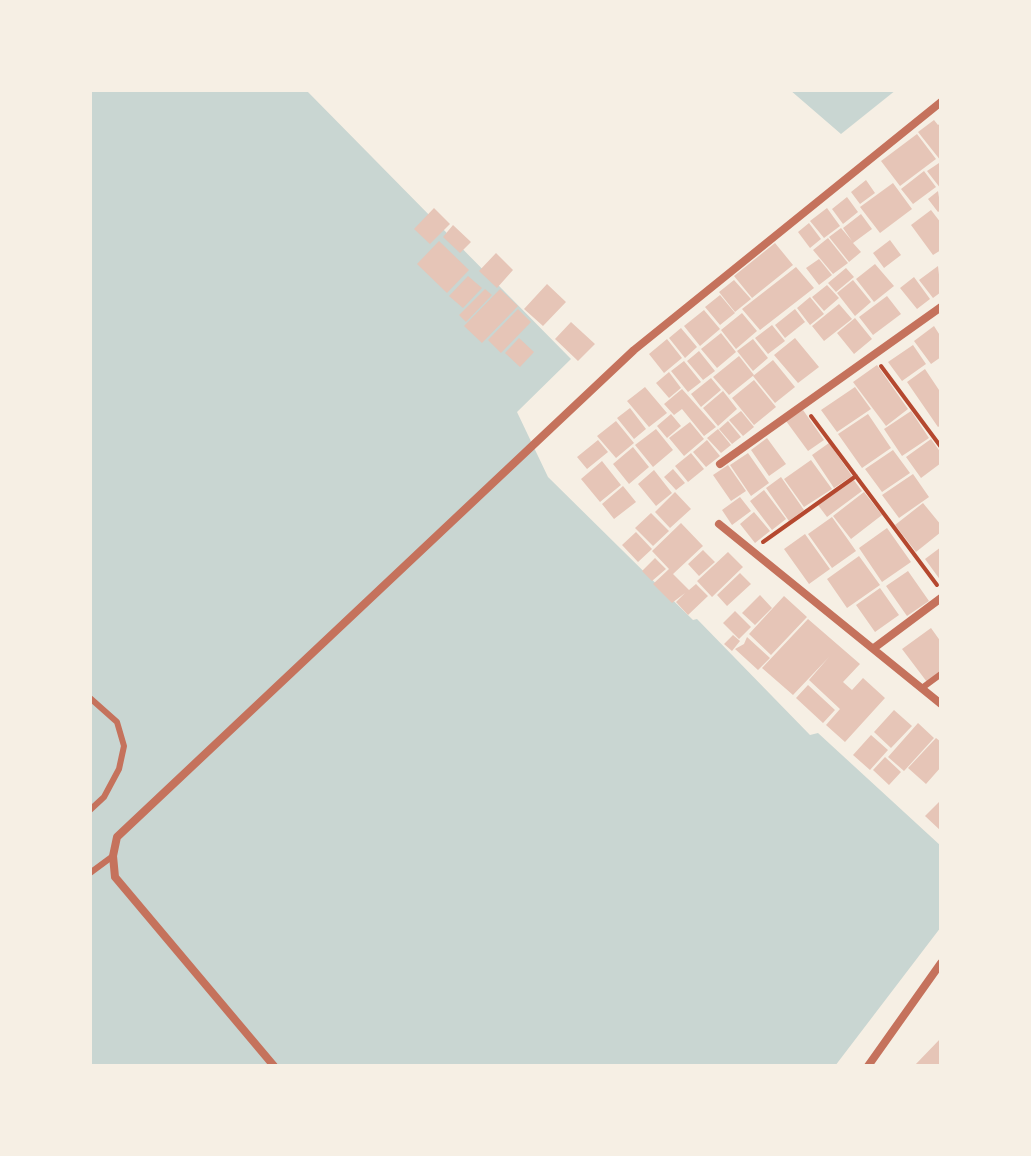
<!DOCTYPE html>
<html>
<head>
<meta charset="utf-8">
<style>
	body { margin:0 }
	#map { position:relative; width:1031px; height:1156px; overflow:hidden; background:#f6efe4; font-family:"Source Sans 3",sans-serif }
	canvas { display:block }
	.frame { position:absolute; inset:0; border:92px solid #f6efe4; pointer-events:none }
</style>
</head>
<body>
<div id="map">
<canvas width="1031" height="1156"></canvas>
<div class="frame"></div>
</div>
<script>
const g = document.querySelector('canvas').getContext('2d');
g.lineJoin = 'round';
function fillPath(path, color) { g.fillStyle = color; g.fill(path, 'evenodd'); }
const poly = rows => new Path2D(rows.map(r => 'M' + r).join(''));
function stroke(path, color, width, dash) { g.strokeStyle = color; g.lineWidth = width; g.lineCap = dash ? 'butt' : 'round'; g.setLineDash(dash || []); g.stroke(path); }
const water = poly([
	[90,90,306,90,571,359,517,412,548,477,693,620,697,619,810,735,818,733,941,846,941,927,835,1066,90,1066],
	[790,90,896,90,841,134]
]);
const building = poly([
	[934,120,938,125,941,123,941,161,918,132],
	[917,134,936,159,900,186,881,161],
	[939,163,941,166,941,189,927,171],
	[924,171,936,187,913,204,901,189],
	[866,180,875,193,860,204,851,192],
	[893,183,912,209,880,233,860,207],
	[938,191,941,210,938,212,928,199],
	[847,197,858,212,843,224,832,209],
	[434,208,450,224,430,244,414,229],
	[827,208,840,226,824,238,810,221],
	[931,210,941,223,941,250,933,255,911,225],
	[861,214,872,229,853,243,861,252,849,262,829,237,841,228,852,241,843,228],
	[809,223,821,239,810,248,798,232],
	[453,225,471,242,460,253,443,237],
	[828,238,848,263,833,274,813,250],
	[890,240,901,255,884,268,873,253],
	[439,241,469,270,447,293,417,264],
	[775,243,793,265,752,298,734,276],
	[496,253,513,270,497,288,479,271],
	[819,259,832,275,819,285,806,268],
	[875,264,894,286,874,302,856,279],
	[938,266,941,292,933,298,919,280],
	[796,267,814,288,760,330,742,309],
	[846,268,854,277,836,292,828,283],
	[468,276,482,288,463,308,449,296],
	[914,277,930,299,917,309,900,288],
	[734,280,751,299,735,312,719,292],
	[853,280,871,302,855,316,837,293],
	[547,284,566,302,543,326,524,309],
	[827,285,839,298,824,311,812,297],
	[485,289,492,295,466,322,459,315],
	[500,289,518,306,482,343,464,326],
	[720,295,735,313,720,325,705,307],
	[887,296,901,314,873,335,859,317],
	[810,297,824,314,810,325,797,308],
	[839,304,852,319,824,341,812,326],
	[518,309,531,322,501,353,488,340],
	[795,309,805,322,785,338,775,325],
	[704,310,720,329,700,346,684,326],
	[742,313,757,331,736,349,721,330],
	[855,318,872,339,854,354,837,333],
	[571,322,595,344,578,361,555,339],
	[772,325,785,341,768,354,755,338],
	[934,326,941,337,941,357,931,364,914,341],
	[681,328,697,347,685,358,669,338],
	[721,333,736,352,717,368,701,349],
	[519,338,534,352,520,367,505,353],
	[795,338,819,367,798,383,774,355],
	[667,339,682,358,664,373,649,354],
	[753,339,768,358,753,371,737,351],
	[913,345,926,364,902,381,888,362],
	[699,351,715,371,703,380,687,361],
	[739,356,754,375,729,395,713,377],
	[773,360,795,387,775,403,753,376],
	[684,361,701,382,688,392,671,371],
	[877,365,908,409,886,426,853,382],
	[925,369,941,393,941,425,938,427,907,382],
	[669,372,681,388,669,398,656,383],
	[711,378,721,390,701,407,691,394],
	[754,380,776,407,754,425,732,398],
	[645,387,667,413,649,427,627,401],
	[855,387,871,409,837,432,821,410],
	[682,389,716,427,704,436,682,409,674,415,664,404],
	[723,391,737,409,718,426,703,408],
	[630,408,646,429,634,439,617,418],
	[803,410,824,440,808,451,786,421],
	[741,411,754,427,743,436,729,420],
	[911,411,929,438,902,456,884,429],
	[671,414,681,426,667,438,657,426],
	[868,414,891,448,862,468,838,434],
	[616,421,634,443,616,458,597,436],
	[728,421,741,437,732,444,719,429],
	[690,422,704,439,684,456,669,438],
	[656,429,673,450,653,467,635,445],
	[718,429,731,445,721,453,707,438],
	[767,438,786,464,769,476,751,450],
	[931,439,941,453,941,463,921,478,906,457],
	[598,440,608,452,587,469,577,457],
	[707,440,720,456,706,467,693,452],
	[829,443,852,476,834,488,812,455],
	[633,447,649,467,629,484,613,464],
	[893,450,910,473,882,492,865,469],
	[691,453,704,469,688,482,675,466],
	[748,453,769,483,751,496,730,465],
	[811,460,832,489,804,507,784,479],
	[602,461,621,485,600,502,581,479],
	[728,465,746,491,731,501,713,475],
	[673,469,685,483,676,490,664,477],
	[654,470,672,493,656,506,638,484],
	[913,474,929,497,899,518,882,495],
	[781,477,804,510,789,521,766,488],
	[853,479,862,491,827,517,818,505],
	[623,486,636,502,614,519,602,504],
	[764,490,786,519,772,530,750,501],
	[675,492,691,509,670,528,655,512],
	[864,492,882,515,851,539,833,516],
	[740,497,751,511,732,525,722,510],
	[923,503,941,525,941,532,916,552,895,525],
	[754,512,770,531,755,543,740,524],
	[651,513,669,531,653,546,635,528],
	[832,517,856,551,832,568,808,534],
	[681,523,703,546,673,574,689,590,696,584,708,596,688,615,676,602,685,593,672,603,653,584,669,569,652,551],
	[887,528,911,562,882,582,859,548],
	[636,532,652,549,638,562,622,545],
	[805,534,830,569,809,584,784,549],
	[941,547,941,581,925,559],
	[703,550,715,562,699,576,688,564],
	[728,552,743,567,712,597,697,581],
	[859,556,880,585,847,608,827,579],
	[655,558,666,569,652,581,642,571],
	[908,571,929,601,907,616,886,586],
	[740,573,751,584,727,606,717,595],
	[880,588,899,615,875,632,856,605],
	[760,595,772,608,755,625,742,613],
	[784,596,807,617,771,655,749,634],
	[735,611,751,627,739,639,723,623],
	[808,619,860,664,843,682,852,690,863,678,885,698,845,742,826,725,840,709,809,680,829,657,793,695,762,668],
	[931,628,941,642,941,672,927,682,902,649],
	[733,635,740,641,732,651,724,644],
	[747,637,770,658,758,670,735,649,744,644],
	[808,685,835,710,823,723,796,698],
	[894,710,912,726,891,748,874,732],
	[918,723,934,738,904,771,888,757],
	[871,735,888,750,870,770,853,755],
	[936,738,941,742,941,767,926,784,908,768],
	[885,757,901,772,889,785,873,770],
	[941,800,941,831,925,816],
	[941,1038,941,1066,914,1066]
]);
const path = poly([
	[881,366,941,447],
	[811,416,937,585],
	[763,542,856,476]
]);
const service = poly([
	[922,688,941,674],
	[90,698,117,722,124,746,119,769,104,797,90,810],
	[90,873,113,856]
]);
const minor = poly([
	[720,464,941,307],
	[719,524,941,704],
	[874,648,941,598],
	[274,1066,115,877,113,856,117,837,634,350,941,102],
	[868,1066,941,963]
]);
fillPath(water, '#c9d6d2');
fillPath(building, '#e6c5b7');
stroke(path, '#b5482f', 4);
stroke(service, '#c5725c', 6);
stroke(minor, '#c5725c', 8);
</script>
</body>
</html>
